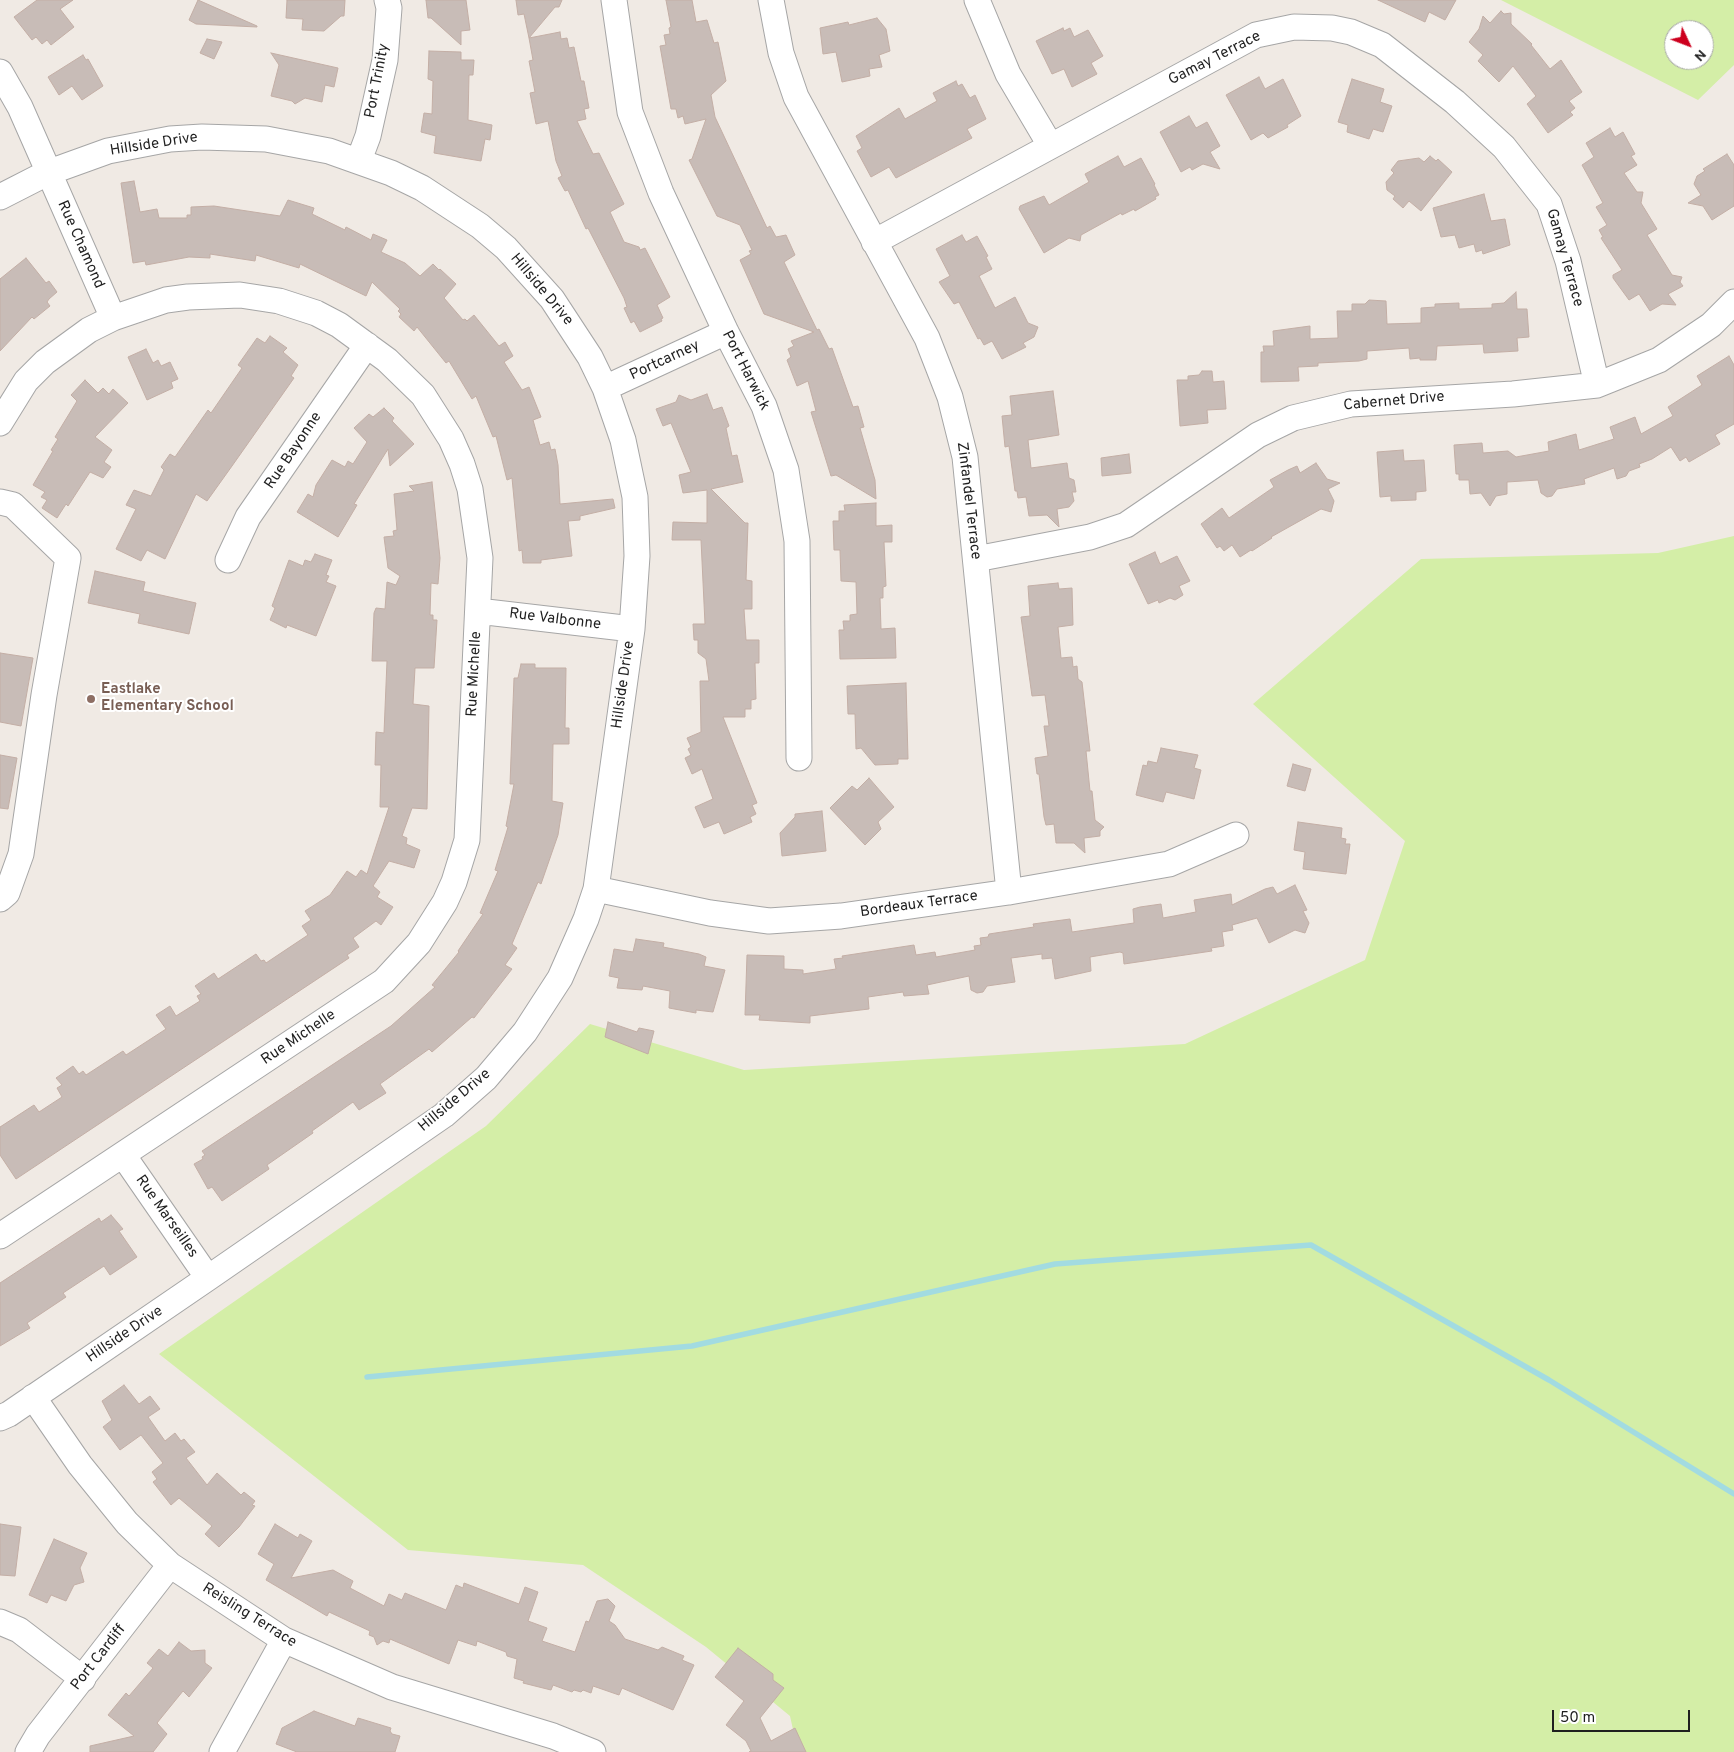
<!DOCTYPE html>
<html>
<head>
<meta charset="utf-8">
<style>
	body { margin:0 }
	#map { position:relative; width:1734px; height:1752px; overflow:hidden; background:#f0eae4; font-family:Overpass,sans-serif }
	canvas { display:block }
	.north { position:absolute; left:1664px; top:20px; width:50px; height:50px; box-sizing:border-box; background:#fff; border:1px solid #a5a5a5; border-radius:50%; rotate:133deg; font-size:14px; font-weight:700; line-height:20px; text-align:center; color:#1f1f1f }
	.north::after { content:''; display:block; margin:auto; width:18px; height:22px; background:#cd001e; clip-path:polygon(50% 0,100% 100%,50% 72%,0 100%) }
	.scale { position:absolute; left:1552px; top:1710px; width:138px; height:22px; box-sizing:border-box; border:2px solid #1f1f1f; border-top:0; padding-left:6px; font-size:15px; line-height:18px; white-space:nowrap; color:#1f1f1f; -webkit-text-stroke:4px #fff; paint-order:stroke }
</style>
</head>
<body>
<div id="map">
<canvas width="1734" height="1752"></canvas>
<div class="north">N</div>
<div class="scale">50 m</div>
</div>
<script>
const g = document.querySelector('canvas').getContext('2d');
g.lineJoin = 'round';
function fillPath(path, color) { g.fillStyle = color; g.fill(path, 'evenodd'); }
const poly = rows => new Path2D(rows.map(r => 'M' + r).join(''));
function stroke(path, color, width, dash) { g.strokeStyle = color; g.lineWidth = width; g.lineCap = dash ? 'butt' : 'round'; g.setLineDash(dash || []); g.stroke(path); }
function write(font, color, halo, rows, align = 'center') {
  g.font = font + ' Overpass,sans-serif'; g.lineWidth = 4; g.setLineDash([]); g.textBaseline = 'middle'; g.strokeStyle = halo; g.fillStyle = color; for (const [text, x, y, turn = 0] of rows) {
    g.save(); g.translate(x, y); g.rotate((+turn || 0) * Math.PI / 180); g.textAlign = isNaN(turn) ? turn : align; if (halo) g.strokeText(text, 0, 0); g.fillText(text, 0, 0); g.restore();
  }
}
const grass = poly([
	[1501,0,1734,0,1734,65,1698,100],
	[1674,30,1704,30,1704,60,1674,60],
	[1734,536,1734,1752,798,1752,790,1716,706,1647,583,1565,408,1550,159,1354,486,1126,590,1024,744,1070,1185,1044,1365,960,1405,841,1253,704,1421,559,1658,553]
]);
const stream = poly([
	[367,1377,692,1346,1055,1264,1311,1245,1549,1380,1734,1494]
]);
const building = poly([
	[37,0,73,0,60,9,74,27,51,45,47,40,42,44,36,37,32,40,14,17,37,0],
	[198,0,257,26,257,27,196,24,189,20,198,0],
	[287,0,345,0,344,16,341,16,324,31,302,30,303,19,286,18,287,0],
	[426,0,466,0,470,30,461,31,461,45,431,18,428,18,426,0],
	[516,0,562,0,559,7,555,7,529,38,524,14,518,15,516,0],
	[666,0,692,0,696,22,707,20,714,43,718,42,726,81,711,95,715,117,767,228,770,226,776,237,786,235,795,255,784,262,817,330,819,329,829,349,832,348,853,407,858,406,864,427,860,428,875,480,876,499,836,475,831,476,811,412,816,411,808,381,797,386,787,360,791,357,788,349,794,346,791,341,814,332,764,314,740,260,751,254,749,251,752,250,740,225,717,216,689,160,692,159,706,119,685,124,683,116,678,118,676,109,671,109,660,46,666,45,664,35,670,34,669,28,671,27,666,0],
	[1378,0,1456,0,1445,20,1429,12,1425,22,1378,0],
	[1501,11,1504,14,1511,13,1511,24,1532,44,1531,45,1550,69,1561,60,1582,92,1569,101,1575,108,1570,112,1573,115,1548,133,1527,104,1536,96,1513,66,1499,82,1478,61,1483,55,1469,42,1479,29,1483,16,1490,23,1501,11],
	[877,18,886,29,890,51,879,55,882,67,869,69,870,76,842,82,836,52,823,54,820,28,848,22,849,25,877,18],
	[1063,28,1064,31,1070,28,1074,37,1088,30,1103,56,1091,63,1097,74,1072,87,1064,69,1052,74,1036,41,1063,28],
	[560,32,561,39,567,38,569,48,574,47,581,81,584,81,589,108,584,109,586,119,577,121,593,154,599,153,624,204,610,212,624,242,639,247,640,250,645,248,670,297,657,305,663,318,661,319,662,321,640,332,634,321,631,323,624,308,627,307,624,298,588,228,586,229,568,190,565,191,558,178,562,176,556,161,548,121,536,124,530,93,535,92,529,61,533,60,529,38,560,32],
	[207,39,222,42,214,59,200,53,207,39],
	[429,51,461,52,461,60,474,60,473,75,469,75,468,120,492,125,490,140,485,139,481,161,434,153,436,136,421,132,424,113,432,114,433,81,428,79,429,51],
	[271,53,338,68,334,87,325,85,322,102,305,98,295,104,292,101,271,96,279,65,271,53],
	[83,55,86,60,88,59,103,86,82,100,72,86,59,95,48,77,83,55],
	[1259,77,1265,89,1283,79,1301,116,1287,125,1288,127,1268,138,1263,133,1251,140,1226,95,1259,77],
	[1352,79,1384,89,1380,102,1392,106,1383,132,1373,129,1369,139,1347,132,1348,125,1338,122,1352,79],
	[956,81,958,86,962,84,970,98,975,95,986,119,967,129,972,138,896,178,889,167,871,177,857,151,862,148,856,136,899,108,905,119,937,101,933,93,956,81],
	[1189,116,1196,128,1207,122,1220,146,1210,152,1220,169,1203,164,1192,170,1190,167,1181,172,1160,132,1189,116],
	[1610,128,1615,137,1623,132,1635,154,1631,156,1637,165,1624,173,1637,192,1643,192,1641,203,1657,229,1647,235,1672,275,1682,277,1680,282,1683,286,1668,294,1676,305,1662,304,1650,311,1639,294,1629,300,1613,278,1613,275,1622,270,1601,238,1603,237,1599,230,1607,225,1596,207,1603,203,1582,165,1594,157,1586,143,1610,128],
	[1727,154,1734,165,1734,206,1712,220,1703,206,1688,203,1701,195,1694,184,1697,176,1705,171,1703,169,1727,154],
	[1118,156,1124,167,1141,158,1155,184,1154,185,1159,195,1155,197,1156,199,1135,211,1134,209,1122,215,1121,213,1081,235,1080,241,1069,238,1044,253,1019,209,1020,206,1044,196,1049,205,1089,182,1085,174,1118,156],
	[1430,156,1436,161,1438,159,1452,172,1421,211,1409,201,1403,208,1393,199,1395,196,1387,190,1386,182,1394,173,1391,170,1398,161,1419,158,1424,162,1430,156],
	[134,181,140,212,157,209,159,218,187,218,187,215,191,215,191,207,214,206,280,216,288,200,314,208,312,214,345,230,346,227,371,240,373,234,387,240,381,252,405,263,420,276,433,264,439,270,440,269,456,284,444,298,463,320,465,319,467,321,474,315,499,346,505,342,513,356,504,362,522,390,529,387,541,417,533,420,540,445,549,442,551,450,555,449,558,465,560,504,613,499,615,508,580,516,580,520,568,521,572,556,541,560,541,563,523,563,522,550,519,551,512,478,507,480,496,436,493,437,476,396,472,399,449,361,446,363,417,327,414,331,399,317,401,314,398,311,400,309,372,282,366,296,300,264,299,268,256,255,255,261,210,254,210,258,189,257,146,265,145,261,133,263,121,183,134,181],
	[1484,194,1491,221,1505,219,1510,245,1483,254,1482,250,1476,252,1474,244,1459,248,1455,235,1441,237,1433,208,1484,194],
	[962,235,966,242,977,236,988,256,986,257,992,269,979,276,995,308,1015,297,1028,323,1038,327,1034,337,1023,343,1026,347,1002,359,992,341,984,345,980,338,978,339,959,302,954,304,939,282,950,276,936,249,962,235],
	[26,258,46,283,49,281,57,292,49,299,47,302,50,306,34,319,32,317,0,351,0,279,26,258],
	[1516,292,1517,309,1527,309,1529,337,1517,338,1518,351,1484,353,1483,344,1437,346,1436,360,1420,360,1420,358,1410,359,1409,348,1367,351,1367,359,1359,361,1318,363,1318,366,1298,367,1299,381,1261,382,1261,352,1264,352,1263,346,1274,346,1273,331,1310,326,1310,339,1338,338,1337,311,1352,311,1352,304,1365,304,1369,300,1386,301,1387,324,1421,323,1421,308,1435,307,1435,304,1459,303,1459,309,1492,308,1492,304,1504,303,1516,292],
	[270,336,287,348,283,352,298,365,291,376,294,378,232,466,207,501,196,494,165,559,147,550,141,561,116,549,136,509,126,505,134,490,151,496,164,470,161,467,170,454,175,457,208,410,211,413,242,368,238,365,257,338,265,343,270,336],
	[146,349,153,363,158,360,161,366,170,362,178,379,171,382,173,388,147,400,128,357,146,349],
	[1729,356,1734,365,1734,424,1715,435,1720,444,1689,462,1686,457,1680,461,1671,447,1652,459,1639,464,1640,467,1629,471,1626,476,1617,479,1614,468,1584,479,1585,484,1557,489,1552,496,1547,497,1541,493,1538,480,1507,482,1507,494,1496,496,1490,506,1481,493,1470,494,1469,480,1459,480,1459,474,1456,474,1454,445,1482,443,1483,453,1508,451,1516,457,1549,451,1548,442,1576,434,1579,450,1614,439,1610,427,1635,417,1641,434,1673,416,1668,407,1702,385,1697,376,1729,356],
	[1202,371,1212,371,1213,382,1224,381,1226,409,1207,410,1208,423,1180,426,1177,380,1188,380,1188,376,1199,375,1202,371],
	[85,380,98,393,103,388,109,394,113,389,128,403,95,437,112,450,104,462,111,467,103,478,90,472,68,506,66,504,57,518,42,508,47,500,41,497,45,492,33,485,53,451,51,450,58,439,55,437,77,401,71,395,85,380],
	[1053,391,1059,435,1028,440,1031,468,1067,463,1069,478,1074,480,1076,492,1072,492,1074,501,1069,507,1057,509,1059,527,1047,515,1029,516,1026,497,1018,498,1017,491,1015,491,1009,446,1005,447,1002,416,1012,415,1010,396,1053,391],
	[707,394,713,410,722,407,729,426,726,428,732,456,737,455,743,482,711,489,745,523,748,523,746,580,752,581,752,609,744,609,746,640,759,640,759,663,755,663,756,699,751,700,751,709,745,709,745,717,723,717,757,803,752,805,756,814,750,817,752,822,724,834,719,822,704,828,695,807,713,799,702,769,692,774,685,758,691,755,688,749,691,747,687,738,701,732,700,681,709,681,706,659,698,653,698,640,694,640,693,624,705,624,701,540,672,540,673,522,707,523,707,490,683,493,679,475,691,472,671,423,663,426,656,409,676,402,679,395,691,400,707,394],
	[384,408,394,418,392,421,414,444,390,466,388,449,354,504,357,505,338,537,297,512,308,494,313,497,316,485,332,460,345,467,348,461,353,464,367,442,354,428,369,414,373,417,384,408],
	[1403,450,1404,461,1424,460,1426,491,1416,492,1416,500,1391,501,1391,496,1380,497,1377,452,1403,450],
	[1129,454,1131,473,1102,476,1101,458,1129,454],
	[1316,463,1327,479,1340,483,1328,489,1334,501,1331,512,1321,509,1271,537,1272,538,1252,551,1251,550,1240,557,1232,545,1224,551,1220,546,1217,548,1201,524,1222,508,1229,518,1274,487,1270,480,1288,470,1297,466,1300,473,1316,463],
	[432,482,440,558,438,584,431,583,430,615,433,615,433,620,437,620,434,668,415,668,413,704,429,706,427,809,412,808,402,836,407,838,406,844,420,850,414,868,389,861,373,886,380,892,377,897,393,907,381,925,376,921,353,938,359,947,347,955,349,958,16,1179,0,1155,0,1127,34,1105,39,1112,62,1097,57,1088,62,1085,56,1078,73,1066,79,1074,83,1071,86,1075,123,1051,126,1055,166,1029,156,1015,170,1006,176,1016,200,1001,197,996,201,994,195,986,214,973,218,979,256,954,261,961,264,960,266,963,308,935,302,926,311,920,305,911,330,895,347,871,356,877,361,870,367,874,389,807,380,807,381,765,375,765,376,732,384,733,387,661,372,661,374,613,376,608,385,609,387,582,396,585,400,576,388,568,384,537,394,536,393,531,397,530,394,494,414,491,409,486,432,482],
	[876,503,876,526,892,525,892,542,884,542,886,586,883,587,883,598,880,598,881,629,895,628,896,658,840,659,839,630,844,630,843,621,850,621,850,615,857,614,856,582,841,581,840,550,834,550,833,521,839,521,839,511,845,511,844,505,876,503],
	[1155,552,1160,564,1177,556,1190,581,1179,586,1183,595,1175,600,1170,598,1159,603,1158,600,1148,604,1129,564,1155,552],
	[315,554,332,560,326,575,329,576,326,582,336,586,316,636,287,625,286,628,270,620,275,608,272,606,289,560,303,566,305,560,311,562,315,554],
	[95,571,145,582,143,591,196,603,189,634,138,623,140,614,88,603,95,571],
	[1058,583,1059,589,1072,588,1073,625,1058,627,1061,658,1072,657,1073,667,1077,666,1078,679,1082,682,1090,751,1086,751,1090,791,1092,791,1095,820,1104,827,1100,831,1100,836,1084,838,1085,853,1074,843,1056,843,1054,824,1046,825,1044,817,1039,774,1037,774,1035,758,1048,756,1044,726,1049,726,1045,695,1032,696,1021,617,1030,616,1028,586,1058,583],
	[0,653,33,658,21,726,0,722,0,653],
	[521,664,535,664,535,668,566,668,565,728,569,728,569,744,553,744,552,801,563,803,558,835,541,884,538,882,512,944,517,948,505,965,512,969,474,1018,472,1017,432,1052,429,1049,380,1084,386,1093,359,1110,353,1102,312,1131,313,1133,267,1165,269,1169,222,1201,212,1187,208,1189,194,1164,203,1159,202,1157,205,1155,202,1151,391,1026,435,987,432,985,459,952,458,951,483,914,480,913,498,871,495,870,508,827,506,826,514,784,510,784,514,678,518,678,521,664],
	[906,683,908,759,898,759,898,764,875,765,861,748,856,749,855,714,848,714,847,686,906,683],
	[1161,748,1198,755,1194,768,1201,770,1194,799,1166,792,1163,802,1136,795,1143,765,1147,766,1148,761,1157,763,1161,748],
	[0,755,17,758,8,809,0,808,0,755],
	[1293,764,1311,769,1305,791,1287,786,1293,764],
	[869,778,894,807,878,822,881,829,865,845,830,808,852,786,857,790,869,778],
	[822,811,826,851,782,856,780,833,795,817,795,814,822,811],
	[1298,822,1342,828,1341,838,1346,839,1345,844,1350,844,1346,874,1303,869,1305,852,1294,850,1298,822],
	[1295,885,1307,910,1303,911,1309,923,1305,933,1295,930,1269,943,1257,918,1232,925,1233,930,1222,932,1224,946,1211,948,1212,951,1124,964,1123,953,1120,952,1090,957,1091,971,1055,979,1052,958,1042,959,1042,954,1011,958,1015,982,987,986,983,992,977,993,971,990,969,976,927,985,929,994,904,996,903,992,868,997,869,1009,810,1016,810,1023,759,1020,760,1015,745,1015,747,955,784,956,784,969,803,970,803,974,836,969,834,959,843,958,842,956,914,945,916,955,935,952,936,957,975,950,974,946,981,945,980,938,988,937,989,934,1034,927,1033,924,1070,919,1072,932,1134,923,1133,909,1140,907,1161,904,1163,918,1196,912,1194,900,1231,894,1232,905,1265,889,1273,887,1277,894,1295,885],
	[636,939,664,943,663,947,699,954,706,957,704,966,725,970,713,1012,696,1010,696,1013,669,1008,670,991,643,986,642,990,617,988,619,978,609,976,614,949,633,952,636,939],
	[608,1022,637,1032,639,1028,654,1031,648,1054,605,1037,608,1022],
	[111,1215,123,1229,119,1231,137,1257,110,1275,104,1266,63,1293,66,1297,27,1323,30,1328,0,1346,0,1283,99,1218,101,1222,111,1215],
	[124,1385,139,1404,150,1396,160,1409,148,1417,165,1441,175,1433,181,1441,184,1439,195,1452,186,1458,207,1485,217,1473,241,1495,244,1492,255,1501,252,1505,255,1506,239,1527,219,1547,205,1534,212,1526,179,1498,171,1505,153,1482,157,1479,152,1472,163,1463,141,1435,120,1450,103,1427,112,1420,102,1401,124,1385],
	[0,1524,21,1527,15,1576,0,1575,0,1524],
	[275,1524,298,1538,300,1534,312,1541,291,1578,333,1570,353,1581,350,1588,384,1606,389,1594,402,1600,405,1593,446,1610,456,1585,463,1588,464,1583,519,1604,525,1587,538,1592,528,1621,547,1628,542,1641,575,1652,586,1621,589,1622,597,1601,608,1599,615,1606,609,1621,615,1625,625,1639,658,1650,662,1647,684,1656,682,1660,694,1665,673,1710,622,1688,619,1695,593,1686,591,1693,583,1690,581,1692,574,1690,572,1692,553,1685,551,1690,523,1683,524,1681,514,1678,517,1659,507,1656,506,1652,477,1641,476,1646,458,1640,449,1664,390,1639,389,1643,383,1641,377,1645,374,1637,369,1635,370,1631,329,1612,327,1616,266,1580,274,1564,258,1554,275,1524],
	[54,1539,87,1553,80,1568,84,1582,74,1585,66,1601,51,1595,47,1603,29,1595,54,1539],
	[179,1642,191,1651,205,1650,205,1663,212,1668,189,1697,183,1691,157,1723,167,1734,153,1752,90,1752,90,1746,134,1736,108,1715,126,1693,129,1696,153,1668,147,1663,159,1649,168,1656,179,1642],
	[738,1648,773,1674,773,1680,784,1688,760,1718,771,1741,795,1728,806,1752,749,1752,751,1751,746,1741,726,1725,744,1701,715,1677,738,1648],
	[314,1711,355,1726,358,1718,391,1728,390,1731,392,1734,400,1736,395,1752,297,1752,276,1744,282,1728,314,1711]
]);
const minor = poly([
	[614,0,630,112,661,193,726,332,764,406,786,470,797,541,799,758],
	[771,0,781,53,796,97,927,338,950,397,965,457,1009,892],
	[977,0,1008,74,1050,145],
	[0,72,20,107,113,318],
	[359,160,368,136,385,60,389,8,387,0],
	[0,197,47,173,108,151,170,139,202,137,266,139,329,151,391,173,422,188,480,226,506,248,552,299,590,357,605,388,623,440,635,497,637,556,632,629,596,889,586,919,560,978,525,1032,486,1078,444,1115,208,1278,9,1414,0,1418],
	[874,242,1256,35,1294,27,1332,28,1351,32,1382,45,1455,102,1504,147,1549,204,1568,261,1597,385],
	[605,388,726,332],
	[0,423,26,381,45,362,89,330,113,318,166,300,188,297,240,295,279,301,316,313,339,325,387,360,423,395,451,439,462,464,470,489,480,558,467,840,454,882,445,902,419,943,384,981,0,1236],
	[0,502,13,505,68,558,44,695,21,854,7,893,0,899],
	[976,559,1090,537,1126,525,1258,435,1293,418,1351,404,1513,394,1597,385,1659,360,1711,325,1734,302],
	[228,560,248,517,367,345],
	[478,611,632,629],
	[596,889,710,913,769,921,841,916,1009,892,1169,864,1236,835],
	[123,1155,208,1278],
	[33,1397,80,1465,127,1523,170,1565,284,1640,392,1687,553,1736,593,1752],
	[0,1622,19,1630,83,1679],
	[28,1752,38,1735,170,1565],
	[222,1752,284,1640]
]);
const markers = [
	[91,699,5,"#8d6e63"]
];
const streetNames = [
	["Gamay Terrace",1215,59,-27],
	["Port Trinity",378,81,-79],
	["Hillside Drive",154,145,-9],
	["Rue Chamond",80,245,66],
	["Gamay Terrace",1564,258,74],
	["Hillside Drive",541,290,50],
	["Portcarney",665,361,-25],
	["Port Harwick",745,371,63],
	["Cabernet Drive",1394,402,-5],
	["Rue Bayonne",294,451,-56],
	["Zinfandel Terrace",968,501,83],
	["Rue Valbonne",555,620,7],
	["Rue Michelle",475,674,-87],
	["Hillside Drive",624,685,-82],
	["Bordeaux Terrace",919,905,-8],
	["Rue Michelle",299,1038,-34],
	["Hillside Drive",455,1101,-40],
	["Rue Marseilles",166,1217,55],
	["Hillside Drive",125,1335,-34],
	["Reisling Terrace",249,1616,32],
	["Port Cardiff",99,1658,-52]
];
const educationNames = [
	["Eastlake",101,690],
	["Elementary School",101,707]
];
fillPath(grass, '#d4eea7');
stroke(stream, '#a2dbe1', 5.5);
fillPath(building, '#c8bcb7');
stroke(building, '#c3aea5', 1);
stroke(minor, '#a6a6a6', 27);
stroke(minor, '#fff', 25);
for (const [x, y, r, color] of markers) { const dot = new Path2D(); dot.arc(x, y, r, 0, 2 * Math.PI); g.fillStyle = color; g.fill(dot); stroke(dot, '#fff', 2); }
write('15px', '#1f1f1f', '#fff', streetNames);
write('bold 15px', '#785e54', '#fff', educationNames, 'left');
</script>
</body>
</html>
